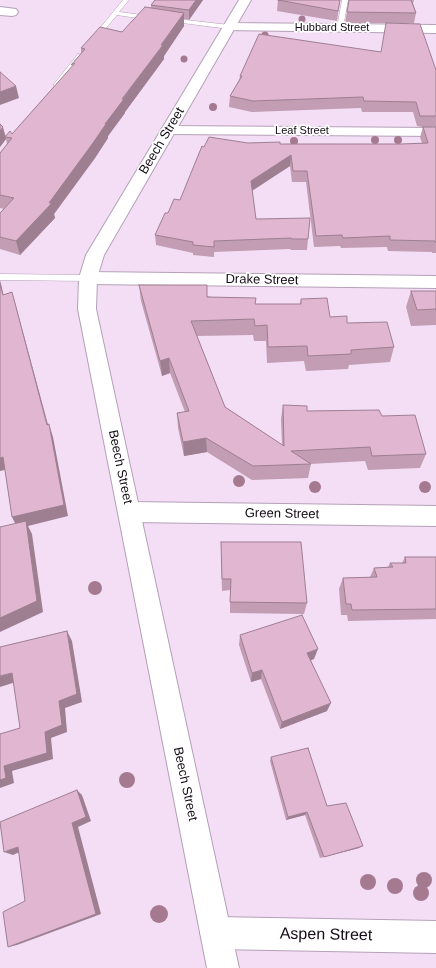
<!DOCTYPE html>
<html>
<head>
<meta charset="utf-8">
<style>
	body { margin:0 }
	canvas { display:block; background:#f3def6 }
</style>
</head>
<body>
<canvas width="436" height="968"></canvas>
<script>
const g = document.querySelector('canvas').getContext('2d');
g.lineJoin = 'round';
const poly = rows => new Path2D(rows.map(r => 'M' + r).join(''));
function stroke(path, color, width, dash) { g.strokeStyle = color; g.lineWidth = width; g.lineCap = dash ? 'butt' : 'round'; g.setLineDash(dash || []); g.stroke(path); }
function fillPath(path, color) { g.fillStyle = color; g.fill(path, 'evenodd'); }
function write(font, color, halo, rows, align = 'center') {
  g.font = font + ' Arial,sans-serif'; g.lineWidth = 3.5; g.setLineDash([]); g.textBaseline = 'middle'; g.strokeStyle = halo; g.fillStyle = color; for (const [text, x, y, turn = 0] of rows) {
    g.save(); g.translate(x, y); g.rotate((+turn || 0) * Math.PI / 180); g.textAlign = isNaN(turn) ? turn : align; if (halo) g.strokeText(text, 0, 0); g.fillText(text, 0, 0); g.restore();
  }
}
const service = poly([
	[123,0,129,0,119,12,150,16,153,18,150,20,117,15,96,40,92,40,92,38,123,0],
	[342,0,348,0,343,28,340,30,337,28,342,0],
	[169,18,229,25,232,27,229,29,167,21,167,19,169,18],
	[78,54,83,55,58,86,54,86,54,84,78,54],
	[0,274,88,275,92,278,88,281,0,280,0,274]
]);
const minor = poly([
	[0,7,16,9,18,12,16,15,12,16,0,15,0,7],
	[229,23,436,25,436,33,225,30,223,27,225,24,229,23],
	[168,126,436,128,436,136,168,134,163,133,161,130,163,127,168,126],
	[88,272,436,276,436,288,88,284,82,282,79,278,82,274,88,272],
	[129,502,436,506,436,526,129,522,121,519,118,512,121,505,129,502],
	[216,917,436,921,436,953,216,949,205,944,200,933,205,922,216,917]
]);
const tertiary = poly([
	[239,0,251,0,104,255,97,278,96,309,239,968,207,968,78,309,79,278,86,255,239,0]
]);
const trees = [
	[302,19,3.5],
	[265,35,3.5],
	[184,59,3.5],
	[213,107,4],
	[375,140,4],
	[398,140,4],
	[294,141,4],
	[239,481,6],
	[315,487,6],
	[425,487,6],
	[95,588,7],
	[127,780,8],
	[424,880,8],
	[368,882,8],
	[395,886,8],
	[421,893,8],
	[159,914,9]
];
const wall = poly([
	[155,0,203,0,189,20,184,19,184,26,164,56,164,59,125,112,125,113,108,136,108,138,95,158,54,214,55,218,20,255,0,249,0,213,4,209,0,208,0,153,7,144,6,139,0,147,0,124,6,136,12,134,72,67,81,53,81,48,122,32,151,8,151,5],
	[278,0,340,0,337,21,277,11],
	[349,0,414,0,413,3,416,13,414,23,345,23],
	[436,70,436,253,432,253,432,252,388,251,387,247,341,248,340,246,314,247,306,182,292,182,290,166,252,191,256,219,308,239,307,250,291,250,290,249,214,252,214,257,193,255,193,253,156,245,155,235,168,213,180,200,204,147,248,143,280,144,401,144,422,143,420,137,423,127,417,126,413,112,362,112,361,108,252,112,229,107,230,96,239,80,240,76],
	[139,285,255,304,300,304,301,299,330,317,347,323,394,347,390,362,349,365,348,369,306,371,304,361,267,363,266,341,254,341,253,335,197,336,225,407,282,445,281,419,283,405,307,411,382,416,426,454,420,468,368,470,365,461,310,464,311,464,308,478,252,480,207,452,184,456,178,428,177,413,185,412,170,373,162,376,141,301],
	[411,291,436,291,436,325,411,326,406,307],
	[221,555,307,603,304,614,230,613,230,590,222,591],
	[405,557,436,557,436,619,348,621,347,615,341,615,339,589,343,578,370,577,374,568,388,567,390,563,402,563],
	[240,635,314,659,311,660,327,711,280,729,261,679,251,682,239,645],
	[271,757,327,806,359,848,320,858,305,815,286,820,270,761]
]);
const shadedWall = poly([
	[196,0,203,0,189,20,189,10],
	[184,13,184,26,164,56,164,59,125,112,125,113,108,136,108,138,95,158,54,214,55,218,20,255,16,241,49,203],
	[16,86,19,98,0,105,0,92],
	[3,127,6,139,0,147,0,131],
	[291,155,290,166,250,192,251,181],
	[0,280,7,309,3,295,0,285],
	[12,292,16,306,50,432,49,424,53,437,68,516,28,526,32,534,43,612,0,632,0,618,18,529,12,517,47,425],
	[169,358,170,373,162,376,160,361],
	[206,438,207,452,184,456,183,442],
	[3,457,9,469,0,471,0,458],
	[67,631,72,641,82,702,65,708,67,732,51,738,53,759,12,771,14,783,0,788,0,780,4,766,45,732,59,701],
	[318,649,314,659,304,663,307,653],
	[262,670,261,679,251,682,252,673],
	[12,673,19,681,0,687,0,676],
	[331,703,327,711,280,729,282,722],
	[77,790,82,795,91,821,78,827,101,914,17,945,8,947,72,823],
	[307,812,305,815,286,820,288,817],
	[363,846,359,848,320,858,324,857],
	[18,847,26,849,13,855,4,852]
]);
const building = poly([
	[155,0,196,0,189,10,151,5,155,0],
	[278,0,340,0,338,11,278,0],
	[349,0,411,0,416,13,347,12,349,0],
	[145,7,184,13,161,45,163,45,122,99,124,99,105,124,106,124,93,143,49,203,52,203,16,241,0,237,0,213,14,198,0,195,0,153,12,138,5,137,10,131,12,134,75,63,71,65,85,49,81,48,100,27,122,32,145,7],
	[386,23,420,24,436,70,436,116,420,116,416,102,364,101,363,97,253,101,230,96,242,76,240,76,259,34,381,52,386,23],
	[0,72,16,86,0,92,0,72],
	[0,124,3,127,0,131,0,124],
	[423,127,436,127,436,243,435,241,390,240,390,236,343,238,342,235,316,236,307,171,293,171,291,155,251,181,256,219,310,218,308,239,292,239,291,238,214,241,214,247,193,245,193,242,155,235,165,213,168,213,174,199,180,200,202,146,204,147,209,137,248,143,280,142,280,144,401,144,428,143,423,127],
	[0,285,3,295,12,292,47,425,49,424,64,505,12,517,3,457,0,458,0,285],
	[139,285,207,285,207,297,256,298,255,304,301,304,301,299,327,298,330,317,347,316,347,323,387,322,394,347,351,350,351,354,308,356,307,346,268,347,267,325,255,326,254,319,191,321,225,407,284,446,283,405,307,406,307,411,379,410,382,416,415,415,426,454,372,456,370,447,291,451,311,464,253,466,206,438,183,442,177,413,189,411,169,358,160,361,139,285],
	[411,291,436,291,436,309,417,310,411,291],
	[26,521,37,601,0,618,0,527,26,521],
	[221,542,301,542,307,603,230,602,231,579,222,579,221,542],
	[405,557,436,557,436,609,352,610,351,604,346,604,343,578,377,577,374,568,393,567,390,563,406,563,405,557],
	[302,615,318,649,307,653,331,703,282,722,262,670,252,673,240,635,302,615],
	[67,631,77,694,59,701,62,725,45,732,47,753,4,766,6,778,0,780,0,734,20,728,12,673,0,676,0,647,67,631],
	[308,748,327,806,346,803,363,846,324,857,307,812,288,817,271,757,308,748],
	[77,790,86,817,72,823,96,914,8,947,3,912,25,901,18,847,4,852,0,822,77,790]
]);
const farStreetnames = [
	["Hubbard Street",332,28],
	["Leaf Street",302,131]
];
const streetNames = [
	["Beech Street",162,141,-59],
	["Drake Street",262,280,1],
	["Beech Street",120,467,78],
	["Green Street",282,514,1],
	["Beech Street",185,784,78]
];
const nearStreetnames = [
	["Aspen Street",326,935,1]
];
stroke(service, '#b4a0b7', 1);
stroke(minor, '#b4a0b7', 2);
stroke(tertiary, '#b4a0b7', 2);
fillPath(service, '#fff');
fillPath(minor, '#fff');
fillPath(tertiary, '#fff');
g.fillStyle = '#a57a90';
for (const [x, y, r] of trees) { g.beginPath(); g.arc(x, y, r, 0, 2 * Math.PI); g.fill(); }
fillPath(wall, '#c29db3');
fillPath(shadedWall, '#9e7f92');
fillPath(building, '#e1b6d0');
stroke(building, '#9e7f92', 1);
write('11px', '#130c14', '#fff', farStreetnames);
write('13px', '#130c14', '#fff', streetNames);
write('16px', '#130c14', '#fff', nearStreetnames);
</script>
</body>
</html>
